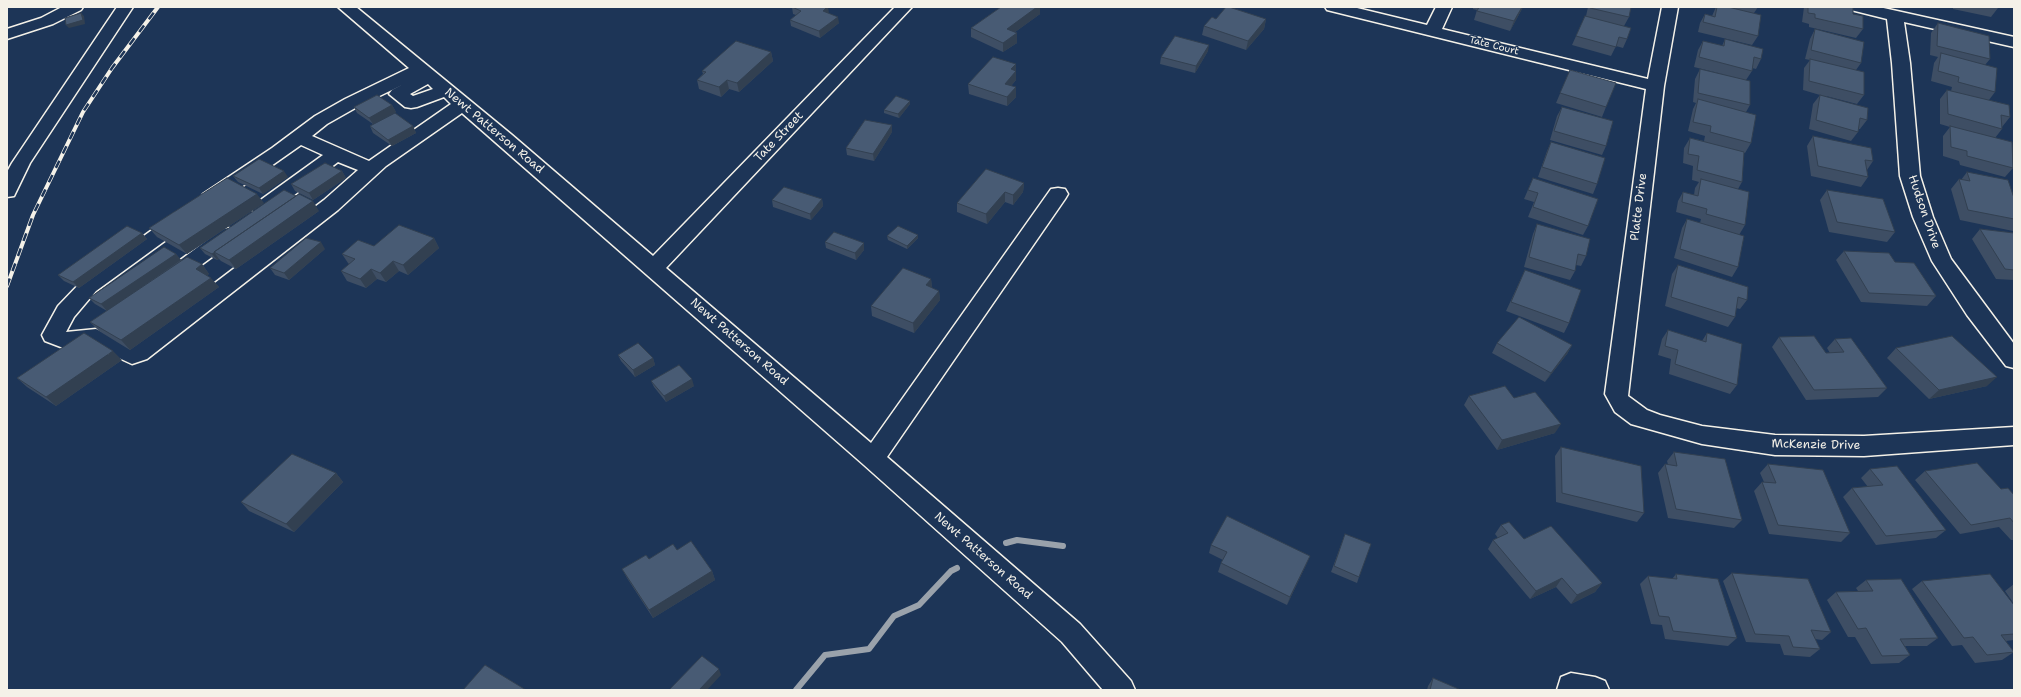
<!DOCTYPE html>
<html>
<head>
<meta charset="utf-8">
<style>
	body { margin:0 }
	#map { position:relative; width:2021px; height:697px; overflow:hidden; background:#1d3557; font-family:"Shantell Sans",sans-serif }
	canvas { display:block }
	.frame { position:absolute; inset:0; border:8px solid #f4f1e8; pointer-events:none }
</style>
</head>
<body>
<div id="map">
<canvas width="2021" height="697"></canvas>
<div class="frame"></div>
</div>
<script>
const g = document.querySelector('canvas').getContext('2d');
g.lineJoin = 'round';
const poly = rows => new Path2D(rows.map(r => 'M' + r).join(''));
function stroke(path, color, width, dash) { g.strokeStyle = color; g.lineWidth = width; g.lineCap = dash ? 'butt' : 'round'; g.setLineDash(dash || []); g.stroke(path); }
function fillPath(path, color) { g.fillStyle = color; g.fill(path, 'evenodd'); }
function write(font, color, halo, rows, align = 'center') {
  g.font = font + ' "Shantell Sans",sans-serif'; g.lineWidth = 3; g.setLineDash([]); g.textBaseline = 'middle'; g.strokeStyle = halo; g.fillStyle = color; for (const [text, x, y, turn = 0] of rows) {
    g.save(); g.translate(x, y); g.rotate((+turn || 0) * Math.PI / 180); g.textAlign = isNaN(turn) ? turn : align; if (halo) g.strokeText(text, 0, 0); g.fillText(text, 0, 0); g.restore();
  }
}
const stream = poly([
	[1006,543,1017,540,1063,546],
	[796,690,825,655,869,649,894,616,919,605,951,571,957,568]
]);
const minor = poly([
	[62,7,83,7,81,10,53,24,7,39,7,29,41,18,62,7],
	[117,7,133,7,30,163,14,196,7,197,7,172,12,163,117,7],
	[338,7,356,7,512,135,653,256,895,7,912,7,666,268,871,443,1051,189,1058,188,1065,189,1068,194,1065,199,887,457,1080,624,1131,681,1135,690,1103,690,1062,642,864,465,462,113,386,166,338,210,147,359,132,364,93,346,66,349,45,341,42,335,58,306,82,281,174,214,181,212,188,214,191,219,188,224,96,291,74,317,66,332,96,329,132,346,324,200,358,170,338,162,269,214,262,216,255,214,252,209,255,204,323,155,301,145,217,204,210,205,203,204,200,199,203,194,272,148,315,116,345,99,409,68,338,7],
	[428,84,433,89,413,96,410,94,428,84],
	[402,85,392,90,389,94,405,107,411,108,417,107,444,97,451,104,369,161,312,136,327,124,357,107,402,85],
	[1325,7,1353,7,1427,25,1436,7,1452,7,1442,29,1648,79,1662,7,1678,7,1664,86,1628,396,1647,410,1660,415,1702,426,1775,435,1864,436,2014,427,2014,445,1864,456,1775,455,1702,444,1631,424,1615,412,1605,394,1646,89,1327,10,1325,7],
	[1849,7,1879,7,2014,37,2014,47,1904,22,1910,63,1920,176,1933,217,1951,259,2014,344,2014,368,2006,366,1967,315,1932,261,1913,217,1900,176,1892,63,1887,19,1851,10,1849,7],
	[228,228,235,230,238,235,235,240,178,282,171,284,164,282,161,277,164,272,221,230,228,228],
	[1571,673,1595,677,1605,681,1609,690,1557,690,1561,677,1571,673]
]);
const rail = poly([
	[7,286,33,215,83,112,112,68,158,7]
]);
const wall = poly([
	[792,7,829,13,839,23,820,38,791,26,790,20,796,15,793,14],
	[1001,7,1040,7,1040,14,1015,32,1017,33,1017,43,1003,52,971,37,971,28],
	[1473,7,1523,7,1510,31,1474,20,1477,10,1473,9],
	[1588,7,1631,7,1629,17,1624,26,1627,39,1623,48,1616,46,1611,56,1572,45,1585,16,1586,16],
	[1716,7,1758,7,1754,13,1758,36,1752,45,1698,32,1700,23,1705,14,1712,16],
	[1804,7,1853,7,1853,14,1863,29,1856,38,1809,27,1809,24,1802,22],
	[1953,7,1998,7,1998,8,1991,17,1953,9],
	[1216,19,1266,19,1264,29,1246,50,1202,35,1204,26],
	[1938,23,1990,59,1985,65,1995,92,1989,100,2010,117,2002,127,2002,129,1995,138,2013,168,2005,177,1960,165,1959,161,1943,156,1943,136,1950,127,1940,124,1940,99,1947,90,1951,91,1952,87,1931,81,1934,63,1938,57,1930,55,1931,33],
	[1815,29,1861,63,1856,70,1864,95,1857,104,1826,96,1867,120,1860,129,1858,129,1858,132,1851,141,1809,129,1813,104,1820,95,1803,90,1804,68,1810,60,1805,59,1810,39],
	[1725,39,1761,59,1756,69,1752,68,1752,71,1746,80,1750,105,1746,112,1751,143,1745,153,1744,153,1742,182,1738,189,1745,225,1739,235,1738,267,1732,277,1674,258,1682,228,1687,219,1700,223,1701,219,1676,212,1678,201,1683,192,1694,195,1695,188,1699,182,1692,180,1693,166,1683,163,1684,148,1690,138,1704,141,1705,136,1688,131,1693,109,1696,103,1693,102,1695,79,1700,69,1726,75,1694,67,1698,50,1703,41,1722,46],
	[1208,51,1195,73,1160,64,1161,57],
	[771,52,773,61,739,92,729,89,721,97,699,89,697,80,703,74,702,71],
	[1016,70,1016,80,1011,86,1016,87,1016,97,1007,106,969,94,968,84],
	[1570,70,1606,107,1602,117,1556,103],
	[910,104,899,118,884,113,884,110],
	[392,105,396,112,373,124,357,113,354,107],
	[1562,107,1606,146,1602,155,1550,140,1557,116],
	[370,126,413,126,416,133,392,146,373,133],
	[892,132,874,161,847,155,846,148],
	[1813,136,1873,161,1867,170,1868,177,1861,187,1811,176,1807,146],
	[1551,142,1597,184,1593,194,1538,177,1547,151],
	[342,171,346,178,313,200,295,191,291,184],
	[1967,172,2014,219,2014,230,2013,231,1960,220,1951,189,1959,179,1961,180],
	[233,176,288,177,263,194,238,182],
	[1533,178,1588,226,1583,235,1528,217,1534,202,1524,199],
	[1024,183,1023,192,1013,205,1005,202,987,224,957,212,957,203],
	[1827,190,1895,232,1887,242,1829,232,1820,200],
	[822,199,823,206,811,220,773,207,772,200],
	[264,203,187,254,157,237,149,228],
	[319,211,236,269,221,261,219,259,217,260,205,254,200,248],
	[1537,224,1586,256,1581,266,1576,265,1575,271,1570,280,1524,267,1533,234],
	[1980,229,2014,233,2014,280,1996,279,1972,239],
	[142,233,147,239,79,288,64,281,58,275],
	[887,236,918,238,907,249,888,240],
	[434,238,439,248,408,275,399,271,386,282,377,279,366,288,347,281,341,271,349,264,348,263,342,254,374,246],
	[825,242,864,243,864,250,856,260,826,248],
	[325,249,289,280,275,275,270,268],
	[1844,251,1895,262,1936,296,1927,306,1861,302,1836,260],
	[176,254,181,260,202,264,209,274,207,275,219,287,130,350,99,331,90,322,107,311,95,304,89,298],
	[1678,265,1747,300,1740,309,1736,308,1735,317,1728,327,1665,306,1672,274],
	[1525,270,1569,323,1564,333,1506,311],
	[931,279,932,288,939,291,940,300,914,333,872,316,871,306],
	[1668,330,1702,341,1707,333,1737,385,1730,394,1669,374,1671,359,1658,355,1662,339],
	[1779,337,1826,353,1830,353,1827,348,1835,339,1887,388,1878,397,1806,400,1772,347],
	[1497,343,1572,345,1567,354,1545,382,1492,353],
	[1896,348,1987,386,1929,399,1887,358],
	[618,355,653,358,655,365,635,377,621,361],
	[122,360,56,406,27,387,17,378],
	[651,381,694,386,666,402,654,387],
	[1469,396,1514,398,1555,433,1497,450,1464,405],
	[1561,447,1644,513,1637,522,1556,502,1555,456],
	[1674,452,1742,520,1734,528,1668,518,1658,473,1665,464,1668,465,1667,461],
	[1768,464,1850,533,1841,542,1769,534,1754,491,1762,482,1764,482,1760,473],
	[1870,469,1946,530,1936,538,1876,545,1843,497,1852,488,1868,487,1861,478],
	[1925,471,2001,489,2014,495,2014,540,2011,540,1999,527,1960,534,1915,480],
	[336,473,343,482,294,532,249,511,241,502],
	[1501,525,1524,539,1602,583,1595,592,1571,604,1556,587,1530,599,1488,549,1493,540,1498,538,1495,534],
	[1345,534,1359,577,1357,583,1331,572],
	[1211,545,1310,556,1306,565,1287,605,1218,572,1221,563,1223,560,1209,553],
	[677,550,712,571,715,580,653,618,627,578,622,569,649,559],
	[1732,573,1831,632,1822,640,1815,639,1820,649,1810,657,1784,655,1780,644,1746,642,1723,581],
	[1676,574,1737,638,1728,646,1665,639,1662,625,1651,624,1640,584,1648,576,1672,579],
	[1866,580,1938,638,1927,646,1905,646,1910,655,1899,663,1871,664,1855,637,1848,637,1827,600,1836,592,1858,591,1856,588],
	[1922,581,2014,605,2014,640,2006,641,2014,652,2002,660,1975,663,1962,645,1952,646,1912,589],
	[2014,584,2014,604,2005,591],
	[1433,678,1461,690,1427,690,1428,686]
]);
const shadedWall = poly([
	[827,7,828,7,829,13,823,17,823,11],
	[1037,7,1040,7,1040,14,1007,38,1007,29],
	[1522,7,1523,7,1522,9,1510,31,1514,21],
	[81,13,84,16,85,24,69,28,66,25],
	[838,17,839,23,820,38,819,31],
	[1266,19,1264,29,1246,50,1248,41],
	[1017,33,1017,43,1003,52,1003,43],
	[1209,45,1208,51,1195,73,1196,66],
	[771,52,773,61,739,92,737,83],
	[1016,64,1016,80,1005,93,1005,84,1011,69],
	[727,80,729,89,721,97,719,87],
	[1016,87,1016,97,1007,106,1007,97],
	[910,101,910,104,899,118,898,114],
	[392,105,396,112,373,124,369,118],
	[892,125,892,132,874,161,873,154],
	[413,126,416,133,392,146,388,140],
	[284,171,288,177,263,194,259,188],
	[342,171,346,178,313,200,309,193],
	[1024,183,1023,192,1013,205,1013,195],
	[1005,192,1005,202,987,224,986,214],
	[257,194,264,203,187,254,179,245],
	[822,199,823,206,811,220,810,214],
	[313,201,319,211,236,269,229,260],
	[142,233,147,239,79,288,73,282],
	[918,235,918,238,907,249,907,246],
	[434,238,439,248,408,275,403,265],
	[321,242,325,249,289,280,284,273],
	[864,243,864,250,856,260,855,253],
	[214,252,219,259,217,260,212,254],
	[176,254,181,260,107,311,101,304],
	[393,261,399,271,386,282,380,273],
	[202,264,209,274,203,279,196,269],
	[371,269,377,279,366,288,360,279],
	[211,278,219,287,130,350,121,340],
	[931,279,932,288,926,285],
	[939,291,940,300,914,333,913,323],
	[1572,345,1567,354,1545,382,1551,373],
	[113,351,122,360,56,406,46,397],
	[653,358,655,365,635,377,633,370],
	[1997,377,1987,386,1929,399,1939,390],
	[692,379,694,386,666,402,664,396],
	[1561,424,1555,433,1497,450,1502,440],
	[336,473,343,482,294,532,286,524],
	[1310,556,1306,565,1287,605,1290,597],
	[712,571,715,580,653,618,649,610],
	[1562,578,1556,587,1530,599,1536,591],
	[1602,583,1595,592,1571,604,1577,595],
	[719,669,721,675,707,690,699,690]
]);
const building = poly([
	[792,7,827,7,823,11,838,17,819,31,790,20,801,11,792,7],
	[1001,7,1037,7,1007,29,1017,33,1003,43,971,28,1001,7],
	[1226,7,1229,7,1266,19,1248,41,1204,26,1212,17,1216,19,1226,7],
	[1479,7,1522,7,1514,21,1477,11,1479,7],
	[1590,7,1631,7,1629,17,1590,8,1590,7],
	[1717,7,1728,7,1761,15,1758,36,1703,22,1705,14,1715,17,1717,7],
	[1808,7,1853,7,1853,14,1863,16,1863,29,1815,18,1815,14,1808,13,1808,7],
	[81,13,83,20,66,25,65,18,81,13],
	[1585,16,1631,28,1627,39,1619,37,1616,47,1576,36,1585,16],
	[1938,23,1989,36,1990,59,1937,46,1938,23],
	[1815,29,1864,42,1861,63,1811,50,1815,29],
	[1175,36,1209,45,1196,66,1161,57,1175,36],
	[1725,39,1763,49,1761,59,1754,57,1752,71,1699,57,1703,41,1724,46,1725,39],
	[736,41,771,52,737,83,727,80,719,87,697,80,706,72,702,71,736,41],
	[1941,53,1997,68,1995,92,1958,82,1959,77,1938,71,1941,53],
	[993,57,1016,64,1011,69,1016,71,1005,84,1016,87,1007,97,968,84,993,57],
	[1810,59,1864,72,1864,95,1809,81,1810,59],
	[1700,69,1750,81,1750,105,1698,93,1700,69],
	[1570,70,1616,83,1606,107,1560,93,1570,70],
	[1947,90,2009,105,2010,117,2001,115,2002,129,1948,114,1947,90],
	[377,95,392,105,369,118,354,107,377,95],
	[1820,95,1868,108,1867,120,1860,118,1858,132,1816,120,1820,95],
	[896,96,910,101,898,114,884,110,896,96],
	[1698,99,1756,115,1751,143,1710,132,1711,126,1693,122,1698,99],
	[1562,107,1613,121,1606,146,1554,131,1562,107],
	[395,113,413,126,388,140,370,126,395,113],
	[865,120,892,125,873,154,846,148,865,120],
	[1950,126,2012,142,2013,168,1967,156,1967,151,1951,147,1950,126],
	[1813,136,1871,148,1873,161,1865,160,1868,177,1818,166,1813,136],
	[1690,138,1744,152,1742,182,1697,170,1699,156,1688,154,1690,138],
	[1551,142,1605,158,1597,184,1542,167,1551,142],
	[259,159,284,171,259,188,233,176,259,159],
	[325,163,342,171,309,193,291,184,325,163],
	[986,169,1024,183,1013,195,1005,192,986,214,957,203,986,169],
	[1967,172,2008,180,2014,198,2014,219,1968,210,1959,179,1970,181,1967,172],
	[227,178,257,194,179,245,149,228,227,178],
	[1533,178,1598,199,1588,226,1533,207,1538,193,1528,190,1533,178],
	[1701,179,1749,192,1745,225,1706,214,1707,209,1682,202,1683,192,1698,196,1701,179],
	[784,187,822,199,810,214,772,200,784,187],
	[284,190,296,196,214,252,215,252,212,254,200,248,284,190],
	[1827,190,1883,199,1895,232,1837,222,1827,190],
	[299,194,313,201,229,260,214,252,299,194],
	[1687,219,1744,236,1738,267,1680,249,1687,219],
	[1537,224,1590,239,1586,256,1578,254,1575,271,1529,257,1537,224],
	[399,225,434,238,403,265,393,261,380,273,371,269,360,279,341,271,355,259,342,254,358,240,374,246,399,225],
	[127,226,142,233,73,282,58,275,127,226],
	[898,226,918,235,907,246,887,236,898,226],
	[1980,229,2014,233,2014,270,2005,269,1980,229],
	[834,232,864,243,855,253,825,242,834,232],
	[306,238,321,242,284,273,270,268,306,238],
	[164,247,176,254,101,304,89,298,164,247],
	[1844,251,1889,253,1895,262,1914,263,1936,296,1869,293,1844,251],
	[187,257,202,264,196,269,211,278,121,340,90,322,187,257],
	[1678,265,1748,287,1747,300,1738,297,1735,317,1671,297,1678,265],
	[903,268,931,279,926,285,939,291,913,323,871,306,903,268],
	[1525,270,1581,290,1569,323,1511,302,1525,270],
	[1519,317,1572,345,1551,373,1497,343,1519,317],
	[1668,330,1706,342,1707,333,1742,344,1737,385,1675,364,1678,350,1665,346,1668,330],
	[84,333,113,351,46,397,17,378,84,333],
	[1814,336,1826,353,1844,352,1835,339,1851,338,1887,388,1814,390,1779,337,1814,336],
	[1952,336,1997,377,1939,390,1896,348,1952,336],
	[638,343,653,358,633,370,618,355,638,343],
	[679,365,692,379,664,396,651,381,679,365],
	[1505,386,1514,398,1535,392,1561,424,1502,440,1469,396,1505,386],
	[1561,447,1641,466,1644,513,1562,493,1561,447],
	[1674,452,1725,459,1742,520,1676,509,1665,464,1677,466,1674,452],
	[292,454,336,473,286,524,241,502,292,454],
	[1977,463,2001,489,2008,488,2014,495,2014,523,2010,518,1971,525,1925,471,1977,463],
	[1768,464,1823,470,1850,533,1778,525,1762,482,1776,483,1768,464],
	[1897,466,1946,530,1886,536,1852,488,1883,485,1870,469,1897,466],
	[1227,516,1310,556,1290,597,1221,563,1227,552,1211,545,1227,516],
	[1509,522,1524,539,1551,526,1602,583,1577,595,1562,578,1536,591,1493,540,1508,533,1501,525,1509,522],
	[1345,534,1371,544,1359,577,1334,566,1345,534],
	[691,541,712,571,649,610,622,569,646,555,649,559,673,544,677,550,691,541],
	[1732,573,1808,579,1831,632,1811,630,1820,649,1793,647,1789,636,1755,634,1732,573],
	[1676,574,1718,579,1737,638,1673,631,1669,617,1659,616,1648,576,1677,579,1676,574],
	[1990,574,2014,605,2014,634,2001,635,2014,652,1987,655,1973,637,1964,638,1922,581,1990,574],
	[1901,579,1938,638,1900,639,1910,655,1882,656,1866,628,1858,629,1836,592,1873,591,1866,580,1901,579],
	[702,656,719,669,699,690,669,690,702,656],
	[485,665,526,690,463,690,485,665],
	[1433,678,1461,690,1430,690,1433,678]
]);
const farStreetnames = [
	["Tate Court",1494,46,14]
];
const streetNames = [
	["Newt Patterson Road",494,131,40],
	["Tate Street",779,137,-46],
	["Platte Drive",1639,207,-83],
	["Hudson Drive",1924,212,71],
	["Newt Patterson Road",739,342,41],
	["McKenzie Drive",1816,445,1],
	["Newt Patterson Road",983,556,41]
];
stroke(stream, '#9aa2ab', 6);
stroke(minor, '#f4f1e8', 3);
fillPath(minor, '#1d3557');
stroke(rail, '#f4f1e8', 4);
stroke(rail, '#1d3557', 2.5, [8]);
fillPath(wall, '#3e4e64');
fillPath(shadedWall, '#324051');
fillPath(building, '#485b74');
stroke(building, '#324051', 1);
write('10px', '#f4f1e8', '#1d3557', farStreetnames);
write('12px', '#f4f1e8', '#1d3557', streetNames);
</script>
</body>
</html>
